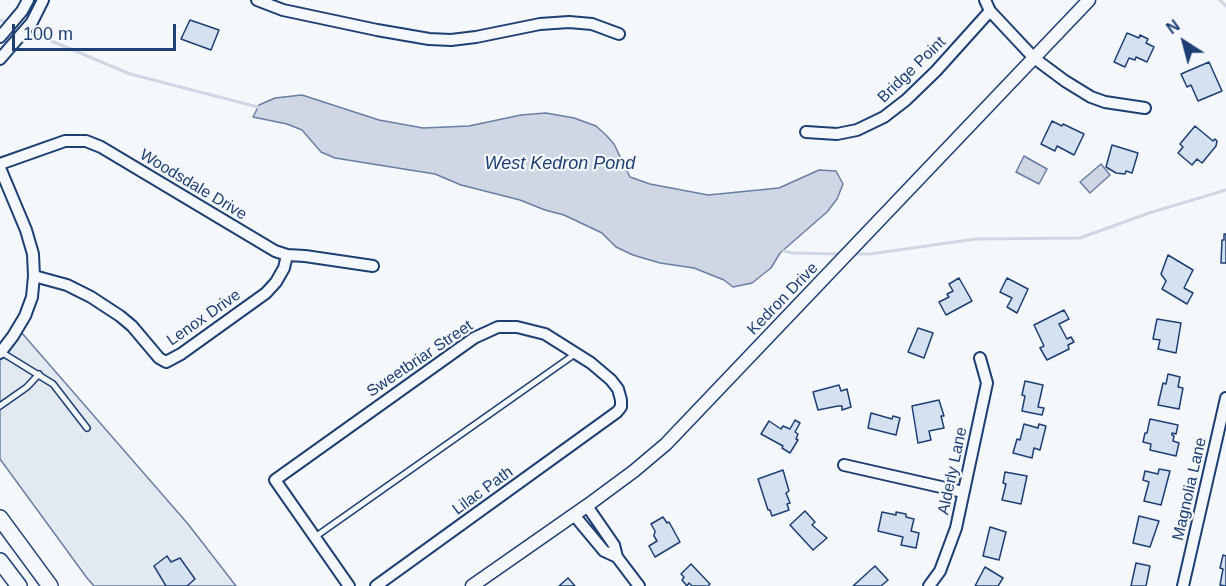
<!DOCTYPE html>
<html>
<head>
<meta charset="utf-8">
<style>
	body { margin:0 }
	#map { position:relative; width:1226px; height:586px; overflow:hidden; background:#f4f7fb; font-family:Helvetica,sans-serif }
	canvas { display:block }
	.north { position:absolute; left:1154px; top:12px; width:60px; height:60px; -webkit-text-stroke:4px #f4f7fb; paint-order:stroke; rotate:324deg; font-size:16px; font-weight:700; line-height:24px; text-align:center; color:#1d3f73 }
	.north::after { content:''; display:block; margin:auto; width:21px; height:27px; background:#1d3f73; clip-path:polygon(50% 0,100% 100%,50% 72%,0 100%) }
	.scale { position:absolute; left:12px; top:24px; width:164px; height:27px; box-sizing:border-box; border:3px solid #1d3f73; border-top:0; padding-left:8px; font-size:18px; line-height:21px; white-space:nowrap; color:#1d3f73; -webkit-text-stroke:4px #f4f7fb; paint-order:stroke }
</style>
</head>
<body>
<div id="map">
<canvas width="1226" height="586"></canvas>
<div class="north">N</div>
<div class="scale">100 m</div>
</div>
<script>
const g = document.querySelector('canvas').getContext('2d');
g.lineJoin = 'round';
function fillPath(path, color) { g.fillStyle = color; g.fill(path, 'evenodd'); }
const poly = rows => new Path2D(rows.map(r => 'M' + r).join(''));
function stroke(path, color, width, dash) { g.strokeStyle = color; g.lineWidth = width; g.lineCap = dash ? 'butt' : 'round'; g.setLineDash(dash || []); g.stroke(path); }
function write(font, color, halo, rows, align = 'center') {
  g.font = font + ' Helvetica,sans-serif'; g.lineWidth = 4.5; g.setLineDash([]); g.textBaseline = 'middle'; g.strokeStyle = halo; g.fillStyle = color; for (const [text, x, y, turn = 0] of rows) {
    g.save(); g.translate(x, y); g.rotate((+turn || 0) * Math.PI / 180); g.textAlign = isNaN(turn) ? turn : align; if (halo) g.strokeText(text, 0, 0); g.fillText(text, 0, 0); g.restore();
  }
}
const green = poly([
	[21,332,188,524,236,586,94,586,87,578,0,459,0,351,21,332]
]);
const water = poly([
	[302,95,379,120,423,128,469,126,521,115,546,113,574,118,596,126,606,135,614,144,630,177,650,184,708,195,779,188,819,170,836,171,843,184,837,199,827,212,780,253,771,268,752,283,733,287,724,280,694,268,660,263,633,255,616,247,602,233,564,215,545,210,520,200,461,185,435,174,335,158,321,152,302,130,287,124,253,117,259,105,275,98,302,95],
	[1024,156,1047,169,1039,184,1016,172,1024,156],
	[1101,164,1110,175,1090,193,1080,182,1101,164]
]);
const stream = poly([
	[1220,0,1226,6],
	[0,20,8,23],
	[30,32,130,74,258,107],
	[784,251,792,253,842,254],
	[854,254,870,254,976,239,1080,238,1149,213,1226,190]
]);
const building = poly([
	[190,20,219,30,211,50,181,39,190,20],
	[1127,33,1139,38,1140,35,1148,39,1146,43,1154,47,1147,62,1136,57,1135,60,1129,58,1125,67,1114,62,1127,33],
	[1209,62,1222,91,1198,101,1191,85,1187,87,1181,74,1209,62],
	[1052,121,1062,126,1063,124,1084,134,1074,155,1057,146,1055,151,1041,144,1052,121],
	[1195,126,1213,141,1215,139,1217,141,1216,146,1202,163,1197,159,1192,165,1178,153,1183,147,1180,144,1195,126],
	[1112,145,1138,153,1132,173,1126,171,1125,174,1116,173,1106,167,1112,145],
	[1224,234,1226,234,1226,263,1221,263,1222,240,1224,240,1224,234],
	[1168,255,1193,270,1184,288,1193,293,1187,304,1162,289,1166,281,1161,274,1168,255],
	[959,278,972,301,946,315,939,302,949,297,947,294,953,291,949,284,959,278],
	[1007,278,1028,289,1017,313,1007,307,1012,298,1000,292,1007,278],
	[1064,310,1069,319,1059,324,1067,339,1071,337,1074,342,1068,345,1069,349,1047,360,1040,348,1044,346,1034,325,1064,310],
	[1157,319,1181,323,1176,353,1158,349,1160,340,1153,339,1157,319],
	[918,328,933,333,924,358,908,352,918,328],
	[1168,374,1180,377,1178,387,1183,388,1179,409,1158,405,1163,383,1166,384,1168,374],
	[1025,381,1043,385,1038,407,1044,408,1042,415,1022,411,1025,396,1022,395,1025,381],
	[839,385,841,391,847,389,851,407,842,410,842,406,838,406,818,410,813,392,839,385],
	[939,400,944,416,941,416,944,428,929,431,931,440,918,443,912,406,939,400],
	[871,413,892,419,893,416,900,418,896,435,868,428,871,413],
	[1150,419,1178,425,1176,434,1172,433,1172,435,1174,436,1173,441,1179,443,1176,456,1150,450,1151,444,1143,442,1145,433,1147,433,1150,419],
	[795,420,800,423,795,432,798,434,796,439,798,440,790,453,782,448,783,446,761,434,769,421,781,429,783,426,790,429,795,420],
	[1024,424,1038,428,1039,424,1046,426,1040,450,1034,448,1032,458,1013,453,1017,439,1020,440,1024,424],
	[1159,469,1170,471,1161,505,1144,501,1149,482,1143,480,1145,471,1158,474,1159,469],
	[783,470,789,491,786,493,790,503,787,504,789,510,772,516,770,510,768,510,758,479,783,470],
	[1005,472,1027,476,1021,504,1002,500,1006,484,1003,483,1005,472],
	[805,511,815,522,812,525,827,538,813,550,790,525,805,511],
	[882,512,896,515,896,512,906,514,906,517,914,519,911,531,919,533,916,548,901,545,903,537,878,531,882,512],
	[1139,516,1159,521,1150,547,1133,543,1139,516],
	[663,517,667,523,669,522,680,542,655,557,649,546,657,541,654,536,655,531,651,524,663,517],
	[990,527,1006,532,999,560,983,556,990,527],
	[1223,555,1226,556,1226,586,1220,585,1223,569,1220,568,1223,555],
	[167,556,171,562,180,558,195,579,187,586,166,586,154,566,167,556],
	[1136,563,1150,566,1146,586,1131,586,1136,563],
	[691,564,710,584,708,586,692,586,689,583,687,586,682,580,684,577,681,574,691,564],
	[875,566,888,580,881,586,853,586,875,566],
	[985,567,1003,578,998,586,975,586,985,567],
	[568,578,575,586,559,586,568,578]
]);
const service = poly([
	[1,352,53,384,87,428],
	[0,406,27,387,39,374],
	[315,537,575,354]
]);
const minor = poly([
	[257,0,283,10,377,30,429,39,451,40,476,37,540,24,569,22,592,24,619,34],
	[985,0,990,11,1034,58,1065,81,1091,97,1105,102,1145,108],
	[0,37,22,11,28,0],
	[0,59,32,22,43,0],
	[806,132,837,134,857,130,884,117,906,100,936,71,990,11],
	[0,164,65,141,86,141,101,147,275,251,287,255,305,256,373,266],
	[0,168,26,230,33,254,34,276,32,297,25,316,13,336,0,353],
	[34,276,67,285,91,297,120,316,132,326,159,358,166,362,181,354,266,293,276,282,284,268,287,255],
	[844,465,963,492],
	[587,506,614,545,617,557,639,586],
	[574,515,604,551,617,557],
	[349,586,275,480,474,338,498,327,517,327,545,334,591,363,611,380,618,389,621,400,621,407,617,412,376,586],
	[929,586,940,571,956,528,987,383,980,358],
	[1183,586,1226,398]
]);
const tertiary = poly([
	[472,586,588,505,634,471,666,444,1089,0]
]);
const primary = poly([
	[0,518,50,586],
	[0,561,19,586]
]);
const streetNames = [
	["Bridge Point",912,70,-44],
	["Woodsdale Drive",193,185,31],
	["Kedron Drive",783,299,-46],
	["Lenox Drive",204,318,-35],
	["Sweetbriar Street",420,359,-34],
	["Alderly Lane",953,471,-78],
	["Magnolia Lane",1190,489,-77],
	["Lilac Path",483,491,-36]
];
const waterNames = [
	["West Kedron Pond",560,164]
];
fillPath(green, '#e3e9f0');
stroke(green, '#687fa3', 1.5);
fillPath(water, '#cfd7e4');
stroke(water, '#687fa3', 1.5);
stroke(stream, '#cfd7e4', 3);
fillPath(building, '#d5e0f0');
stroke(building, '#1d3f73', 1.5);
stroke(service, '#1d3f73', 8);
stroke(minor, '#1d3f73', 14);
stroke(tertiary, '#1d3f73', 15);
stroke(primary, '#1d3f73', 18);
stroke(service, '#f4f7fb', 5);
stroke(minor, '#f4f7fb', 10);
stroke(tertiary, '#f4f7fb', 12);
stroke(primary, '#f4f7fb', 15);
write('16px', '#1d3f73', '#f4f7fb', streetNames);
write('italic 18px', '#1d3f73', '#f4f7fb', waterNames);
</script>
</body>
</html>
